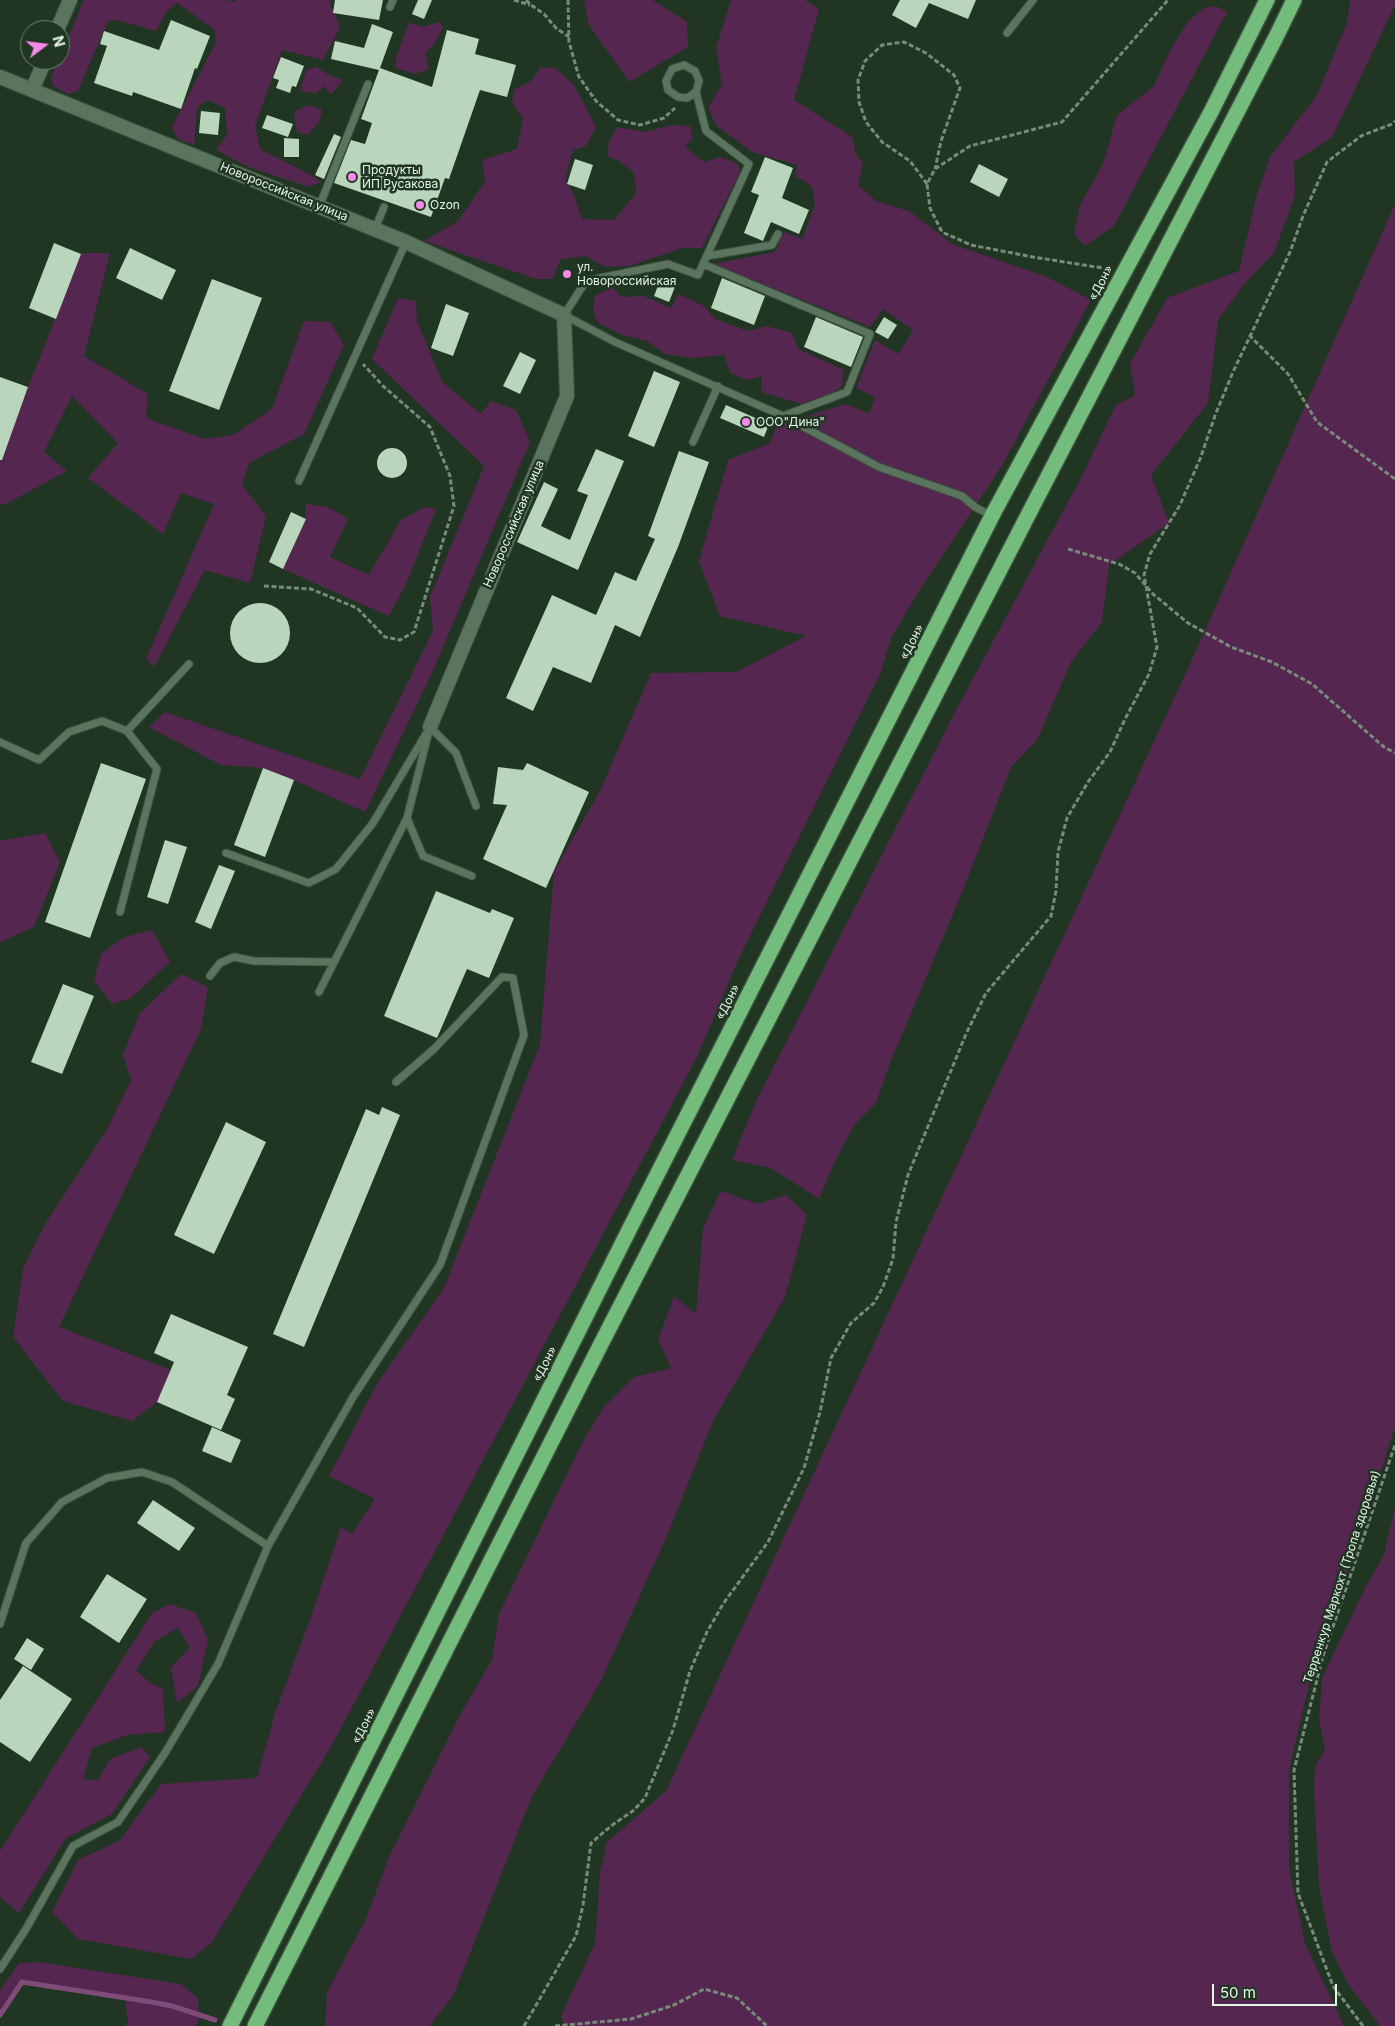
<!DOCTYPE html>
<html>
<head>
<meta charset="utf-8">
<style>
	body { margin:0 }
	#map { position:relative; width:1395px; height:2026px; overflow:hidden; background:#203622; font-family:Inter,sans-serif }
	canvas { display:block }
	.north { position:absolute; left:20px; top:20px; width:50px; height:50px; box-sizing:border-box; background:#203622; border:1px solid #6f8271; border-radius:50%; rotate:75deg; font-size:14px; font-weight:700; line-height:20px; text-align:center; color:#e6f4e7 }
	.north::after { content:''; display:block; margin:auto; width:18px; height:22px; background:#f888ea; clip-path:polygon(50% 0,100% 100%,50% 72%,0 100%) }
	.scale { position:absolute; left:1212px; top:1984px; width:125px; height:22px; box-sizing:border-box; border:2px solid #e6f4e7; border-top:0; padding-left:6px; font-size:15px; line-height:18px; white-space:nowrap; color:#e6f4e7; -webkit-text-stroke:4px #203622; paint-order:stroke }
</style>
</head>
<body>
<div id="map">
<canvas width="1395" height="2026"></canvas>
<div class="north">N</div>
<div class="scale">50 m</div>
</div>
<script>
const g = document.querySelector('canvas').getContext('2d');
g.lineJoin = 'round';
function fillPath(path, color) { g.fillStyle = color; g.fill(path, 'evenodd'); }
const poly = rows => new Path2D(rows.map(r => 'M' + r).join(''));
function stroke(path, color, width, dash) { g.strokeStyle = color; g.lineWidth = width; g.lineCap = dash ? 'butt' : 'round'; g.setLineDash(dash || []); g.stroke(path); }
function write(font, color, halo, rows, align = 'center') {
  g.font = font + ' Inter,sans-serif'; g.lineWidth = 5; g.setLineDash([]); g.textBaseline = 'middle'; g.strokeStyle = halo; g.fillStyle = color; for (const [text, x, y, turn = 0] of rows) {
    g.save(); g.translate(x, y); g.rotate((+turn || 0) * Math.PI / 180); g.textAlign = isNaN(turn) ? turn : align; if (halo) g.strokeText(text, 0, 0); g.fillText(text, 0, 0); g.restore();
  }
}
const green = poly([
	[84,0,226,0,235,2,236,0,331,0,330,4,340,27,323,60,282,50,255,126,260,149,311,175,321,182,309,187,246,166,216,150,227,135,225,108,208,100,197,107,194,145,178,139,172,127,216,42,214,29,177,3,166,12,156,31,117,20,108,21,78,91,68,94,53,86,51,78,58,60,60,60,60,56],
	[584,0,652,0,687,22,688,47,629,82,589,25],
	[731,0,805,0,819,9,794,100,852,137,856,155,863,163,858,185,876,201,909,211,952,244,1047,277,1091,300,1003,464,917,594,891,638,881,672,738,960,698,1055,332,1745,212,1942,191,1959,78,1939,52,1912,78,1860,120,1840,161,1784,257,1778,275,1713,310,1619,341,1527,352,1534,375,1499,329,1476,377,1384,444,1288,540,1044,554,871,600,791,651,673,736,672,806,636,720,616,699,561,728,460,770,443,777,425,846,404,869,414,875,397,856,388,875,340,898,354,913,330,883,309,870,327,713,264,775,252,784,232,802,239,815,205,812,186,795,176,797,165,752,152,716,125,708,108,722,84,716,48],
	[1350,0,1395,0,1395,5,1332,137,1294,162,1295,195,1274,253,1244,284,1218,320,1208,403,1151,475,1169,523,1109,565,1102,622,1071,662,1037,740,1011,767,961,895,890,1063,876,1103,855,1124,835,1161,819,1199,771,1168,732,1160,757,1099,955,712,1084,472,1115,406,1135,395,1130,364,1167,298,1239,271,1257,194,1270,157,1317,95,1347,23],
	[1216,6,1227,12,1114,226,1085,246,1074,234,1080,205,1103,164,1117,115,1154,86,1171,48,1189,20,1204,8],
	[409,22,422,27,439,22,443,27,435,43,425,53,429,69,416,74,395,68,397,55],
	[316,67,331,76,343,80,331,95,324,86,316,93,300,91,306,70],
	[540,68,555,68,574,85,596,127,586,146,573,150,565,180,573,193,582,219,614,220,637,192,633,172,619,161,607,156,609,142,617,127,646,132,672,125,690,126,693,138,685,147,704,162,720,157,737,163,740,172,702,248,683,248,629,266,605,267,586,256,561,259,552,279,536,279,424,241,458,221,485,181,482,160,517,149,523,119,512,103,514,90,531,81],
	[309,105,322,110,319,122,308,135,297,132,294,114,297,110],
	[1395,204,1395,1427,1353,1559,1320,1638,1289,1769,1289,1869,1305,1943,1344,2026,565,2026,561,2016,595,1943,600,1872,607,1842,666,1791,1190,664],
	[81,253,110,253,84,356,148,394,146,418,204,439,233,435,272,409,304,321,330,322,344,345,304,434,249,463,242,485,266,516,250,583,205,570,154,667,146,659,214,504,181,493,163,534,88,478,118,443,72,396,44,452,67,471,4,505,0,504,0,459],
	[612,287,621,297,644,296,671,308,678,294,704,306,715,319,748,331,767,326,792,333,798,349,844,370,842,386,832,393,802,404,761,392,762,376,747,380,730,373,724,355,693,358,665,354,647,341,622,335,597,322,593,310,595,296],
	[398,298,416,301,417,321,442,382,481,414,491,401,516,410,530,442,432,673,365,812,294,780,263,768,221,765,149,727,165,712,360,779,433,631,430,597,484,466,372,359],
	[306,504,328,507,348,519,330,557,369,575,401,520,424,507,436,509,406,584,389,616,283,569,306,519],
	[45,833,60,862,34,927,0,942,0,841],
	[152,930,170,962,131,998,112,1004,94,980,101,954,122,938],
	[181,974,208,987,201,1029,59,1327,171,1370,157,1402,132,1421,63,1401,13,1337,23,1268,45,1224,106,1131,131,1080,123,1055,139,1014],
	[721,1191,758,1204,786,1195,807,1215,785,1297,713,1421,666,1538,600,1683,532,1796,454,1994,430,2026,325,2026,327,1992,366,1919,388,1859,461,1713,492,1660,499,1614,582,1443,603,1408,634,1377,671,1368,658,1340,674,1296,696,1314,703,1228],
	[1395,1506,1395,2026,1380,2026,1348,1984,1332,1952,1319,1886,1314,1790,1315,1767,1325,1749,1319,1720,1322,1678,1365,1588,1384,1555],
	[170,1604,196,1613,208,1640,198,1686,177,1703,171,1668,190,1647,178,1628,154,1642,136,1671,151,1683,163,1689,165,1732,127,1735,92,1748,83,1779,98,1780,110,1759,141,1747,150,1757,112,1814,66,1838,19,1913,0,1897,0,1851,152,1613],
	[38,1962,181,1984,198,1998,199,2021,195,2026,126,2026,128,2023,125,1998,22,1982,0,2015,0,1991,19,1963]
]);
const stream = poly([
	[0,2015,22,1982,152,2002,172,2006,215,2020]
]);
const building = poly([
	[335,0,383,0,379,20,333,13],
	[418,0,432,0,424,19,412,14],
	[900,0,976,0,968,19,929,3,916,28,892,15],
	[171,20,210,36,197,69,195,68,181,109,133,92,132,96,94,83,107,46,100,44,104,31,159,50],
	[372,24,393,32,380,68,432,87,447,30,479,39,475,54,516,65,507,97,480,90,449,179,445,178,431,217,334,183,351,140,365,144,372,123,361,119,379,70,331,59,335,41,364,48],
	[281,57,304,66,296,87,292,86,290,93,276,88,279,80,273,78],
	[201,111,220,113,218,135,199,133],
	[267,115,293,124,288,137,262,128],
	[334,134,341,137,324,179,315,175],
	[284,138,299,139,299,157,284,157],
	[765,157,793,168,782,198,809,210,799,234,771,222,763,241,744,233,759,195,751,192],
	[575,159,593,165,585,190,567,184],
	[979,164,1008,179,999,197,970,182],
	[54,243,81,254,56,319,29,308],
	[130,248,176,270,162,300,116,278],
	[661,278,676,284,669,302,654,296],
	[722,278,765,296,754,325,711,308],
	[212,279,262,298,219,410,169,391],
	[446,304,469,313,453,356,431,348],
	[816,317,863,337,851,367,804,347],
	[884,317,897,325,888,339,875,332],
	[520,352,536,360,520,394,503,386],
	[654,371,680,382,654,447,628,436],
	[0,377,28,387,2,460,0,460],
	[726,405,769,424,764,437,720,418],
	'377 463a15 15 0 1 1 30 0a15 15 0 1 1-30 0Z',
	[596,449,624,461,578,570,517,542,544,482,558,489,541,526,570,540,588,495,577,491],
	[679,451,709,462,678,547,640,637,615,625,591,683,553,667,533,711,506,698,552,595,596,615,615,572,636,581,655,539,648,536],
	[291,512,306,519,283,569,269,562],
	'230 633a30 30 0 1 1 60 0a30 30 0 1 1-60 0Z',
	[101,763,146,779,90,938,45,922],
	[527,763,589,792,546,888,483,859,507,805,493,804,498,767,523,770],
	[263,768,294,780,265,857,234,845],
	[165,840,187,847,168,904,147,897],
	[219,865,235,871,211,929,195,922],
	[436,891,490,913,492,909,514,918,489,978,467,969,437,1038,384,1016],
	[63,984,94,996,62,1074,31,1062],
	[382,1107,400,1115,304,1347,273,1334,366,1109,379,1115],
	[226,1122,266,1142,214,1254,174,1235],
	[171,1314,248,1347,227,1395,235,1399,221,1430,157,1402,174,1362,154,1353],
	[212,1427,241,1440,231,1463,202,1451],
	[153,1500,195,1528,179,1551,137,1523],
	[107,1574,147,1599,119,1643,80,1617],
	[27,1638,44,1649,31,1670,14,1659],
	[23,1666,72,1699,30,1762,0,1742,0,1700]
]);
const path = poly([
	[514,0,530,5],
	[526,0,531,5,544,14,556,28,569,37],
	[568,0,569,42,579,77,596,101,618,120,640,125,664,118,675,108],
	[927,184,910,161,882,142,866,122,859,102,858,80,865,61,882,45,904,42,926,53,954,75,960,88,941,141,935,169],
	[1109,269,1033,257,971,245,942,232,930,208,927,184,935,169,970,146,1062,122,1168,0],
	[1249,335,1288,374,1317,422,1395,479],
	[1068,549,1119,564,1135,573,1153,594,1188,623,1231,647,1272,662,1312,684,1384,747,1395,753],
	[264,586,311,589,357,608,385,637,400,640,414,632,454,506,450,476,430,427,383,386,363,364],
	[524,2026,576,1936,583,1905,591,1843,611,1826,634,1810,645,1798,673,1730,690,1671,707,1632,723,1604,768,1542,804,1468,820,1412,831,1358,851,1323,874,1303,883,1287,893,1259,896,1222,908,1175,966,1034,986,993,1051,916,1056,891,1058,852,1067,818,1088,782,1110,752,1125,719,1149,674,1157,647,1144,575,1150,554,1180,505,1200,459,1216,413,1233,372,1290,252,1303,216,1327,162,1361,136,1392,124,1395,121],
	[555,2026,631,2019,674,2005,704,1989,737,1998,767,2026],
	[1363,2026,1333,1986,1298,1893,1294,1770,1323,1656,1395,1445]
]);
const lane = poly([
	[390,7,393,0],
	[1007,33,1033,0],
	[696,92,687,98,678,97,668,90,666,81,672,69,684,65,695,71,699,81,696,92,706,131,749,164,698,275,668,264,586,281,564,315,615,342,783,416,879,467,962,496,975,507,992,516],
	[319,207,368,84],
	[375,229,384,207],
	[707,256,772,245,778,234],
	[703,264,870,334,847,392,783,416],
	[693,442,718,386],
	[299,481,406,242],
	[430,727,456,753,476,806],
	[127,731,189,664],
	[0,742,39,760,69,732,102,721,127,731,157,769,120,912],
	[407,818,423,856,472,876],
	[226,853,309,883,336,869,373,823,430,727],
	[210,976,220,963,234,957,254,961,334,962],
	[319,992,407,818,428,735],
	[0,1624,26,1543,62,1502,107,1478,142,1472,172,1482,268,1546],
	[0,1969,26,1929,73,1846,118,1822,165,1753,218,1664,268,1546,353,1397,440,1265,524,1035,513,978,502,977,434,1049,396,1082]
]);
const street = poly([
	[57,30,70,0],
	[0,77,406,242,564,315,567,396,430,727],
	[32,90,45,60]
]);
const highway = poly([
	[230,2026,631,1226,994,512,1211,112,1267,0],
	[255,2026,602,1342,1026,519,1276,37,1294,0]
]);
const markers = [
	[352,177,5,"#f888ea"],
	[420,205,5,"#f888ea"],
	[567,274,5,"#f888ea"],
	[746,422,5,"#f888ea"]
];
const poiNames = [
	["Продукты",362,170],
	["ИП Русакова",362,184],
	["Ozon",430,205],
	["ул.",577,267],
	["Новороссийская",577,281],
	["ООО\"Дина\"",756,422]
];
const streetNames = [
	["Новороссийская улица",284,192,22],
	["«Дон»",1101,283,-62],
	["Новороссийская улица",514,524,-67],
	["«Дон»",912,642,-63],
	["«Дон»",728,1002,-63],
	["«Дон»",545,1364,-63],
	["Терренкур Маркохт (Тропа здоровья)",1342,1577,-72],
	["«Дон»",364,1726,-63]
];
fillPath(green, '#552650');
stroke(stream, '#7f4b78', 5);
fillPath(building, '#b9d5bb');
stroke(lane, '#3d5140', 9);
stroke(street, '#3d5140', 16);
stroke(highway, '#3d5140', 18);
stroke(path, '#788a79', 3, [5, 2.5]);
stroke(lane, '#5b745d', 7);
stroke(street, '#5b745d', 14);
stroke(highway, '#73bc7b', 15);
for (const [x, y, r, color] of markers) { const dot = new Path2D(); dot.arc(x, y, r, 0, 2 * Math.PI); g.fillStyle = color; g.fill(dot); stroke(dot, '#203622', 2); }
write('12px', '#e6f4e7', '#203622', poiNames, 'left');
write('12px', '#e6f4e7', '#203622', streetNames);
</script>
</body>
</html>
